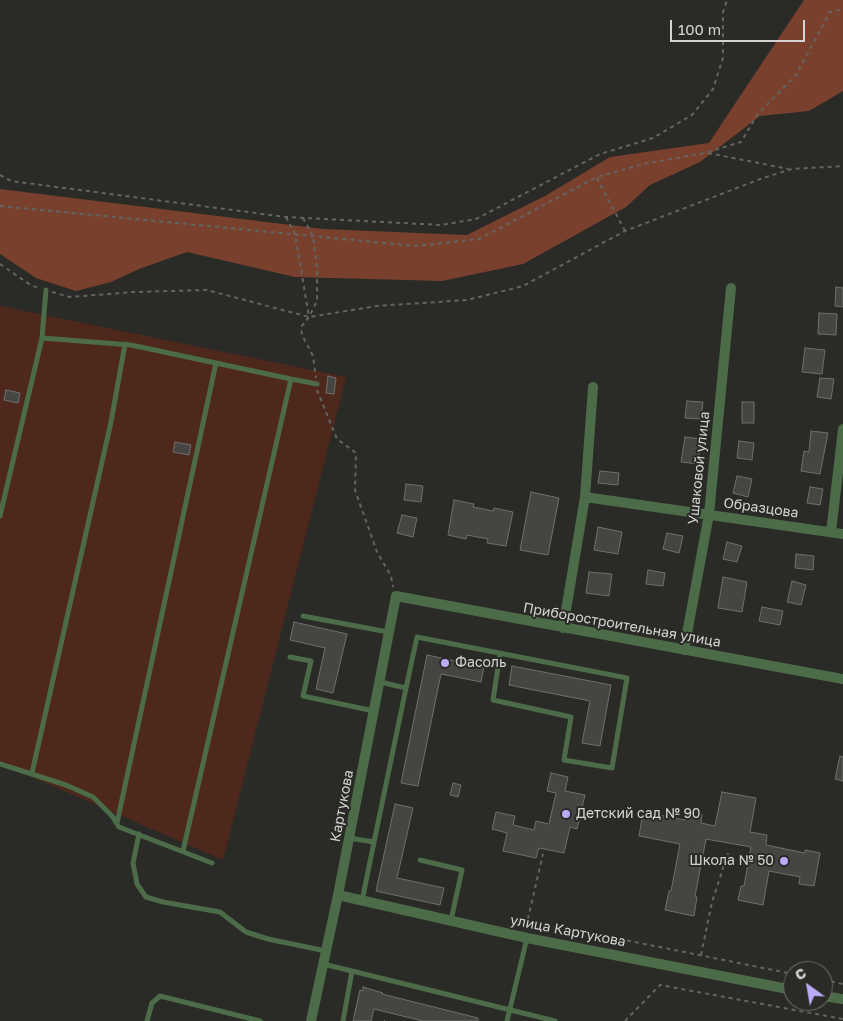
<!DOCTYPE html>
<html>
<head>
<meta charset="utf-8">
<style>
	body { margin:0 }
	#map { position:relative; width:843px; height:1021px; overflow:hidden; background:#2a2a27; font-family:"Golos Text",sans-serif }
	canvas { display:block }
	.north { position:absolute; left:783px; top:961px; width:50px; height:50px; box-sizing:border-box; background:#2a2a27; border:1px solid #6e6e6c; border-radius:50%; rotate:328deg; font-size:14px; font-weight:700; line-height:20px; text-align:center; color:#d4d5d3 }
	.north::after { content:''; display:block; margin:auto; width:18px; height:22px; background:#bbaaf6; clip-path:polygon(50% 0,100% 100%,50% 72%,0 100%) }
	.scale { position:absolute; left:670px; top:20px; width:135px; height:22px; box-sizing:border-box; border:2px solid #d4d5d3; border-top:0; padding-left:6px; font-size:15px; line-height:18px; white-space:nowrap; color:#d4d5d3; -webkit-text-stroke:4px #2a2a27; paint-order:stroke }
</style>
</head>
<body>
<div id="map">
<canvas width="843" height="1021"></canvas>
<div class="north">С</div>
<div class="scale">100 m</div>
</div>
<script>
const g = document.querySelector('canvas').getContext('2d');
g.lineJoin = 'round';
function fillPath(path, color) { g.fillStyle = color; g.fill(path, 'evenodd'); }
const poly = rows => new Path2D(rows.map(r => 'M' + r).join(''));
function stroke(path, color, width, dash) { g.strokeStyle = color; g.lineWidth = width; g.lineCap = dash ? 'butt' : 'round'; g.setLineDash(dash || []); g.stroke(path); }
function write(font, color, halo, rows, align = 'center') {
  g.font = font + ' "Golos Text",sans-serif'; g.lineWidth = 4; g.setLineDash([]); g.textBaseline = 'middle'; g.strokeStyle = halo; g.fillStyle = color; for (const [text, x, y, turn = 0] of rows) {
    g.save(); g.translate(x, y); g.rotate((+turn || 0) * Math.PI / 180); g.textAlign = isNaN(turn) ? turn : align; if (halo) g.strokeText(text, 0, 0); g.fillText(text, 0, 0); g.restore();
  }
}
const green = poly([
	[0,306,346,377,223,860,0,763]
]);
const forest = poly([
	[804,0,843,0,843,91,809,111,760,116,700,162,650,185,626,207,523,264,442,281,295,277,187,252,139,269,111,282,76,291,36,278,0,254,0,189,323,229,467,235,545,196,610,157,709,143]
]);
const building = poly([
	[836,287,843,288,843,307,835,306,836,287],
	[819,313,837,314,836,335,818,334,819,313],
	[805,348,825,350,822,374,802,372,805,348],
	[328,376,336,378,334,394,326,393,328,376],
	[820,378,834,379,831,399,817,397,820,378],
	[6,390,20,393,18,403,4,400,6,390],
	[687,401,703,402,701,419,685,418,687,401],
	[742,402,754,402,754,423,742,423,742,402],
	[811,431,828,433,820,474,801,471,804,451,809,452,811,431],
	[685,437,701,439,698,464,681,462,685,437],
	[739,441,754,443,752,460,737,458,739,441],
	[175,442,191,445,189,455,173,452,175,442],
	[600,471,619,473,618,485,598,483,600,471],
	[737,476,752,479,748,497,733,493,737,476],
	[406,484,423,486,421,502,404,500,406,484],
	[810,487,823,489,820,505,807,503,810,487],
	[531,492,559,498,548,555,520,550,531,492],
	[454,500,474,504,473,507,493,511,494,508,513,512,506,546,487,543,488,539,467,535,466,539,448,535,454,500],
	[402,515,417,518,413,537,397,533,402,515],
	[598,527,622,532,618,554,594,550,598,527],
	[667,533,683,536,679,553,663,549,667,533],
	[727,542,742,546,737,562,723,559,727,542],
	[796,554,814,556,813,570,795,568,796,554],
	[648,570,665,573,663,586,646,584,648,570],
	[589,572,612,574,609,596,586,593,589,572],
	[723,577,747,582,742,612,718,608,723,577],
	[792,581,806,585,801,605,787,602,792,581],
	[762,607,783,611,780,625,759,621,762,607],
	[294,622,347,634,333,693,316,689,325,648,290,640,294,622],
	[427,655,484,667,481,682,441,674,418,786,401,783,427,655],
	[512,666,611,685,600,746,582,743,590,701,509,685,512,666],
	[840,756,843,757,843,781,835,779,840,756],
	[551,773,568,777,565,791,585,795,577,829,570,827,564,853,539,848,536,858,503,851,507,833,492,829,496,812,515,816,513,825,534,830,536,821,549,824,556,793,547,791,551,773],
	[453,783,461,785,458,797,450,795,453,783],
	[722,792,756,798,750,832,767,835,766,845,805,853,805,850,820,853,814,886,799,884,800,877,769,871,763,905,738,900,741,886,744,886,751,847,706,839,695,896,697,897,694,916,665,910,669,891,671,891,680,844,639,836,643,812,685,820,687,811,702,814,701,823,715,826,722,792],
	[395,804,413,808,397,878,444,888,440,905,376,891,395,804],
	[363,987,383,993,382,994,478,1018,478,1021,423,1021,374,1009,371,1021,353,1021,360,990,363,991,363,987]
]);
const path = poly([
	[708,153,789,169],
	[0,175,11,181,286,217,441,225,476,219,600,154,653,138,692,115,713,89,723,58,723,12,727,0],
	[597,178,625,231],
	[0,206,416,246,479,239,597,177,643,164,705,153,741,142,757,115,796,75,830,12,843,9],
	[286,217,295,234,309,317],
	[303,218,313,236,317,268,317,301,309,317,301,327,302,335,313,356,316,378],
	[0,264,32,286,41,288],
	[52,292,70,297,135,292,207,290,309,317,377,306,467,300,523,286,625,231,763,178,792,169,843,166],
	[317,390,337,439,356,453,355,490,377,552,391,576,393,587],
	[526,927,543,854],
	[588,940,605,936,793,974],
	[701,955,712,902,728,853],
	[823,980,843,984],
	[384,1021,385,1021],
	[625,1021,660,985,843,1019]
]);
const lane = poly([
	[46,290,42,338,131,345,291,379],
	[0,516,42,338],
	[303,616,388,632],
	[290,657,311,661,303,696,374,711],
	[380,682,406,688,417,637,627,678,612,768,564,760,571,717,493,700,500,654],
	[0,764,66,785,93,797,112,816,119,827,212,863],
	[32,773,111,422,125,344],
	[117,823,216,363],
	[139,834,133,863,137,884,146,897,163,902,220,912,246,932,268,939,326,951],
	[349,838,374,842,406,688],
	[183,851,291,379,317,384],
	[420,860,462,870,451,920],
	[362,901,374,842],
	[323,964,352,971,343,1021],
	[352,971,555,1021],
	[147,1021,152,1003,160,996,260,1021],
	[507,1021,527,938]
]);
const street = poly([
	[585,497,843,534],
	[831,532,843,429],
	[563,628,585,497,593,387],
	[684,650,709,514,731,288],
	[338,895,527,938,793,990],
	[823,996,843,999],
	[311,1021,338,895,396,596,843,679]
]);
const markers = [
	[445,663,5,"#bbaaf6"],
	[566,814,5,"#bbaaf6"],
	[784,861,5,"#bbaaf6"]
];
const streetNames = [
	["Ушаковой улица",699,468,-84],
	["Образцова",761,508,8],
	["Приборостроительная улица",622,625,10],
	["Картукова",342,806,-79],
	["улица Картукова",568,931,11]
];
const poiNames = [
	["Фасоль",455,663],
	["Детский сад № 90",576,814],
	["Школа № 50",774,861,"right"]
];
fillPath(green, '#4e281c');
fillPath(forest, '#7a402e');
fillPath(building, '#474542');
stroke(building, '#716f6c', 1);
stroke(path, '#646562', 2, [4, 4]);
stroke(lane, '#4c6b48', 5);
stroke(street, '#4c6b48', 10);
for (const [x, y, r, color] of markers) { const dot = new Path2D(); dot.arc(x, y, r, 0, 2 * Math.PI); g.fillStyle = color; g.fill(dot); stroke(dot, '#2a2a27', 2); }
write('14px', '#d4d5d3', '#2a2a27', streetNames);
write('14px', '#d4d5d3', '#2a2a27', poiNames, 'left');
</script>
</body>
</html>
